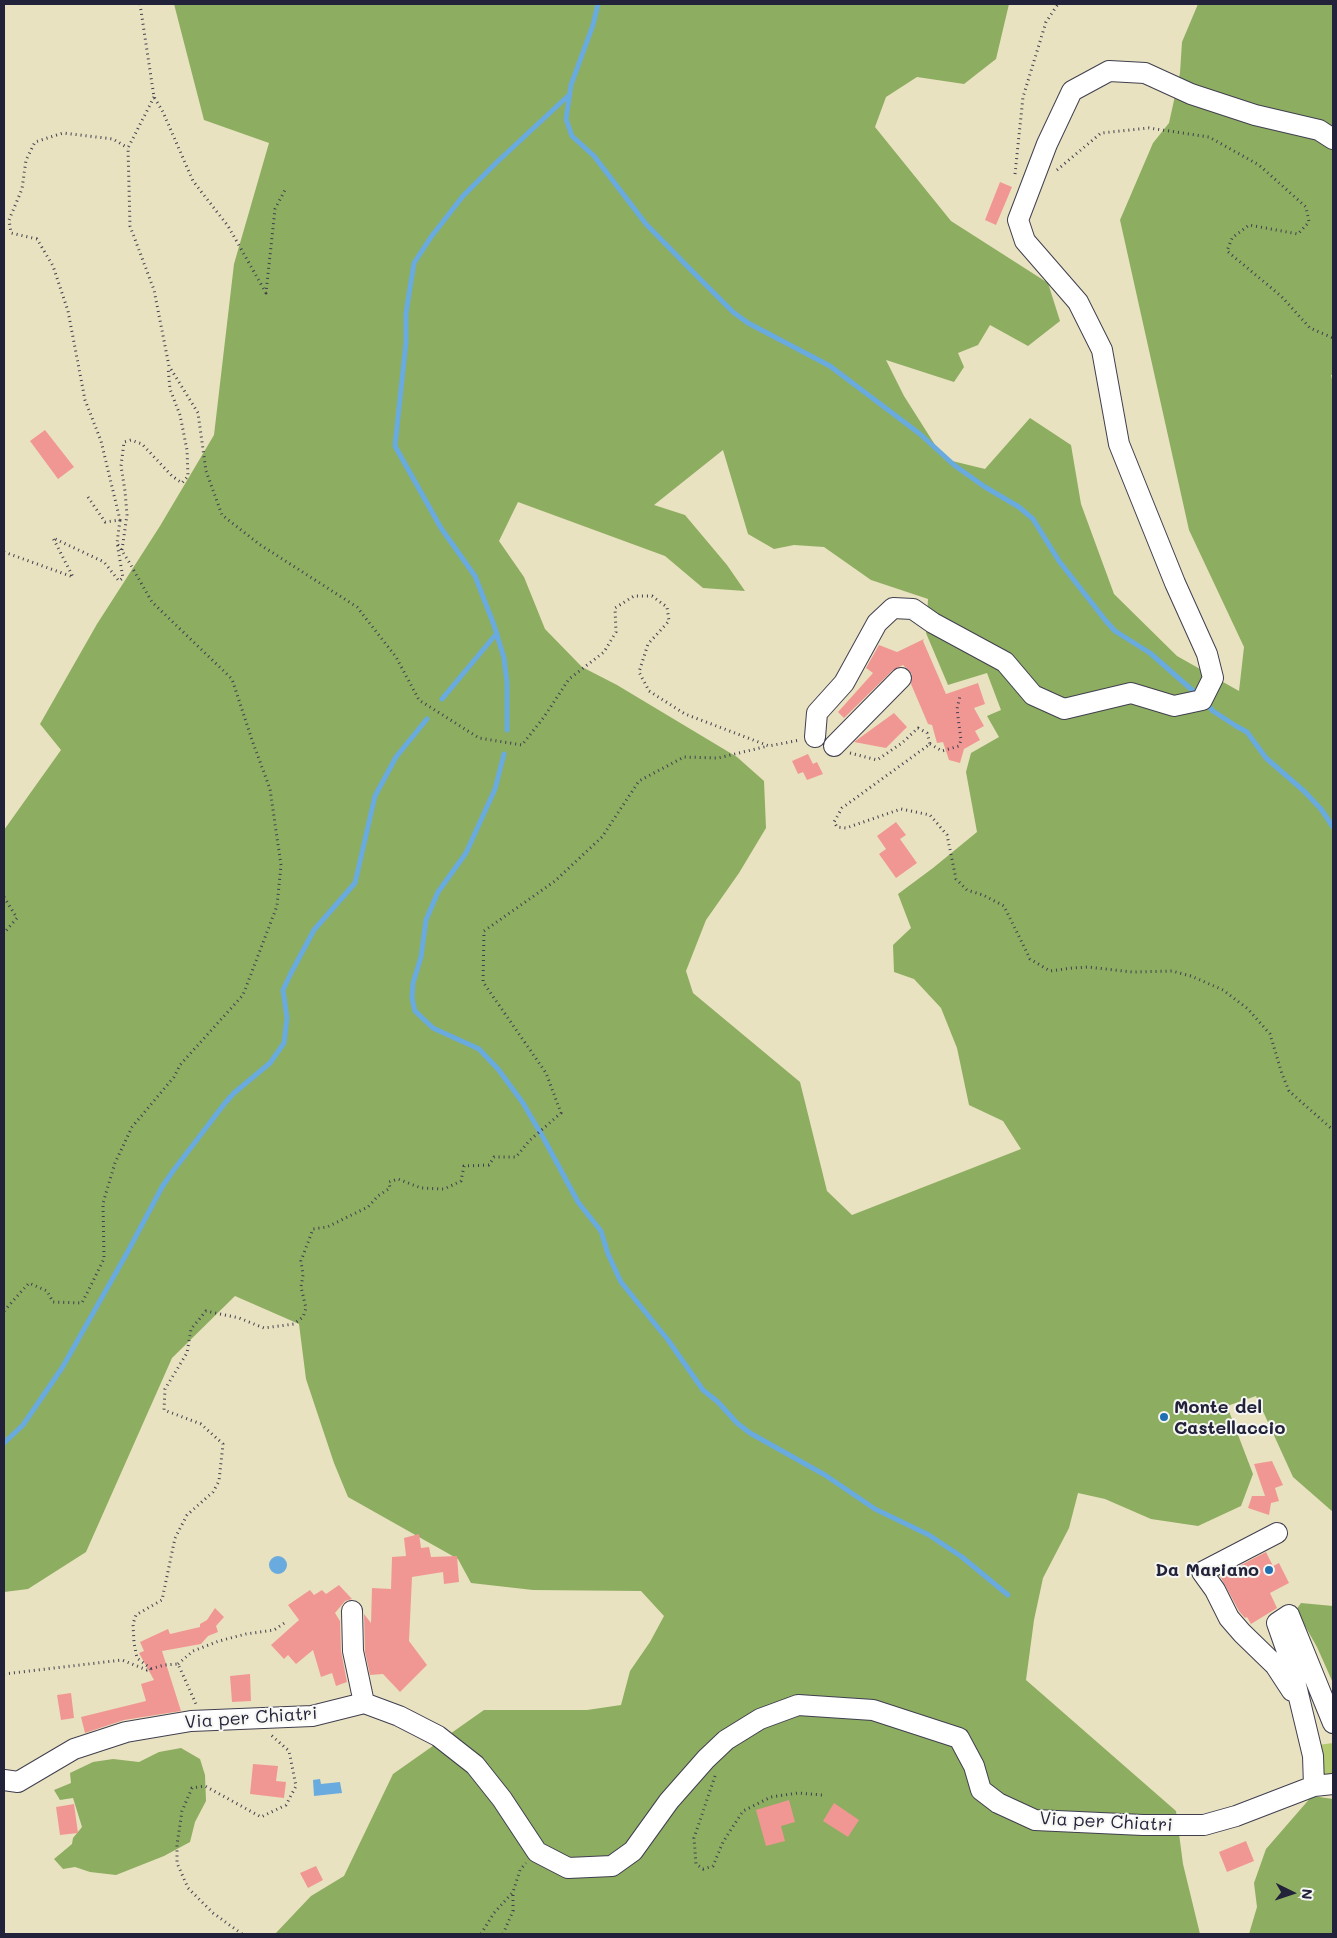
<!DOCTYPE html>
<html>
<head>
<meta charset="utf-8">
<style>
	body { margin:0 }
	#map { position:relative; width:1337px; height:1938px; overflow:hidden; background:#e9e2c0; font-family:Mali,sans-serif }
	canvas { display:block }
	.frame { position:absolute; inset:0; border:5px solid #22223b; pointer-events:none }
	.north { position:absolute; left:1267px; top:1868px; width:50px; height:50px; -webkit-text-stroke:4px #f6f6f2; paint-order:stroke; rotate:94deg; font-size:14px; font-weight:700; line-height:20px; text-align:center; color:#22223b }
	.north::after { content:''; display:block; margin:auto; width:18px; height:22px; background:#22223b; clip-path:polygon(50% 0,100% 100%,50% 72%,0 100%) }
</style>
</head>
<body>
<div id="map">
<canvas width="1337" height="1938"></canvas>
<div class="frame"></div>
<div class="north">N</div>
</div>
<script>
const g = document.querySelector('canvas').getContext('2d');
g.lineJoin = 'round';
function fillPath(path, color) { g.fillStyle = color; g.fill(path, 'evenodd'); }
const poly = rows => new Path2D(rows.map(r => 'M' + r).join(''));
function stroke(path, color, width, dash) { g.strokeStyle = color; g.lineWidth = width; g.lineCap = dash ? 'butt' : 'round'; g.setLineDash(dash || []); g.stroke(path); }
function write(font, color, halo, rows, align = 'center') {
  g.font = font + ' Mali,sans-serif'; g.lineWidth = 4; g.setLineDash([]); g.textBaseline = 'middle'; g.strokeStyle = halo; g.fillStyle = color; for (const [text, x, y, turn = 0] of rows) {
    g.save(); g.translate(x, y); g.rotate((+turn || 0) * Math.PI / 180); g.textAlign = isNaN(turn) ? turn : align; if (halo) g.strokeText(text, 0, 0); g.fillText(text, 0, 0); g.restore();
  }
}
const green = poly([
	[1333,1743,1333,1784,1314,1786,1318,1745]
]);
const forest = poly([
	[174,4,1009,4,996,59,964,84,917,77,886,97,875,127,951,221,1048,283,1060,321,1028,346,990,325,978,345,958,353,964,367,954,382,886,360,904,396,944,459,985,469,1030,418,1071,445,1081,504,1114,594,1177,656,1239,691,1244,647,1189,530,1120,220,1153,143,1169,123,1180,73,1182,42,1198,4,1333,4,1333,375,1331,375,1333,383,1333,1512,1293,1477,1256,1396,1227,1406,1253,1474,1241,1506,1198,1526,1151,1519,1105,1499,1078,1493,1069,1528,1043,1578,1034,1620,1026,1680,1176,1811,1183,1864,1200,1934,275,1934,311,1896,344,1876,393,1774,484,1710,587,1710,621,1705,630,1671,650,1642,664,1616,641,1591,533,1590,471,1583,458,1559,348,1497,334,1463,306,1379,299,1324,235,1296,172,1358,86,1552,28,1589,4,1592,4,830,61,750,40,724,97,624,160,526,214,435,234,264,269,143,204,120],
	[723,450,748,534,774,549,794,545,824,547,871,580,928,599,926,633,948,685,987,673,1001,710,987,716,999,737,971,753,966,772,977,832,933,868,898,894,911,928,893,945,894,972,914,979,941,1008,957,1048,969,1105,1003,1121,1021,1149,852,1215,827,1191,800,1082,693,993,686,971,706,920,739,873,766,828,764,781,737,757,617,685,582,667,545,629,524,577,499,541,518,502,665,556,703,588,745,591,727,565,685,515,654,505],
	[1301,1603,1333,1606,1333,1683,1317,1647,1296,1610],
	[181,1748,200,1759,205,1775,206,1801,195,1822,190,1842,164,1856,116,1875,90,1872,75,1867,63,1869,54,1859,72,1844,73,1838,82,1827,73,1798,60,1800,54,1790,71,1783,70,1773,93,1762,113,1759,139,1762,159,1752],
	[1312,1796,1333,1799,1333,1934,1249,1934,1257,1907,1254,1883,1266,1849]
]);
const water = poly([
	'269 1565a9 9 0 1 1 18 0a9 9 0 1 1-18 0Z',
	[320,1779,321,1784,340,1782,342,1793,314,1796,313,1780]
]);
const stream = poly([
	[598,4,593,25,571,85,566,119,572,136,594,156,646,224,694,273,733,312,748,323,830,366,920,434,954,465,985,487,1019,507,1033,519,1059,561,1106,621,1115,631,1150,653,1199,696],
	[442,699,497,633],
	[1205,702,1213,711,1236,726,1247,732,1266,758,1304,791,1321,809,1333,827],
	[507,730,507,683,504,658,494,625,475,576,441,528,395,446,406,342,406,313,414,263,431,237,463,196,496,163,569,95],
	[504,754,495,789,466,853,438,892,426,920,421,957,413,983,412,998,415,1011,433,1028,479,1049,498,1069,523,1103,544,1139,578,1202,601,1231,608,1254,621,1282,668,1340,703,1390,718,1402,737,1423,750,1433,825,1475,875,1509,929,1535,962,1557,1008,1595],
	[4,1443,23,1425,62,1368,127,1253,162,1187,173,1171,225,1103,234,1093,270,1063,284,1043,287,1018,283,990,291,973,314,930,355,883,375,796,396,757,427,719]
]);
const building = poly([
	[1000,182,1012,187,996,225,985,220],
	[45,430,74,467,58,479,30,441],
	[924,639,923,641,946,694,978,683,985,704,974,708,984,726,975,731,980,740,964,749,960,763,949,760,943,742,937,743,932,725,928,724,911,684,912,674,903,665,893,670,844,718,838,712,873,673,866,668,879,645,897,652],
	[894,713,907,727,886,748,854,742],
	[808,754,813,764,817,762,823,774,807,780,803,772,798,774,792,761],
	[896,822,906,835,900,839,917,863,896,878,879,854,886,849,877,836],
	[1272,1461,1283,1485,1275,1488,1279,1501,1271,1503,1269,1515,1248,1508,1252,1496,1265,1496,1254,1464],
	[419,1534,421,1548,429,1547,431,1557,457,1556,459,1582,444,1584,443,1572,412,1577,409,1641,427,1665,400,1692,383,1674,370,1675,365,1652,364,1614,371,1623,372,1588,391,1589,392,1557,406,1556,404,1538],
	[1266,1552,1273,1566,1279,1563,1289,1583,1270,1593,1277,1608,1251,1624,1247,1617,1245,1618,1239,1611,1220,1576],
	[339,1585,352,1599,345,1601,335,1613,340,1621,341,1651,347,1682,336,1686,332,1673,321,1677,313,1650,296,1664,288,1655,284,1659,271,1645,299,1620,288,1605,310,1590,314,1595,322,1590,326,1594],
	[215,1608,224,1617,216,1626,218,1632,208,1636,201,1644,162,1651,181,1711,124,1720,85,1733,81,1717,146,1701,141,1684,154,1680,139,1653,144,1651,140,1642,168,1629,170,1634,200,1627,200,1624,207,1620],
	[250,1674,251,1701,232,1702,230,1676],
	[71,1693,74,1718,61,1720,57,1695],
	[253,1764,278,1766,276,1781,286,1782,284,1798,250,1794],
	[789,1800,795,1822,781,1826,785,1841,766,1846,756,1810],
	[834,1803,859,1820,848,1837,823,1821],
	[74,1804,78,1833,60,1835,56,1807],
	[1246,1841,1254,1861,1227,1872,1219,1852],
	[316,1866,323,1880,308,1888,300,1873]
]);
const path = poly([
	[140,4,154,97,163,112,193,181,228,226,266,293,275,209,286,188],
	[154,97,128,148,130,226,154,290,169,366,198,413,206,471,222,515,259,544,357,607,396,657,419,700,479,738,522,745,544,717,569,679,604,652,616,632,615,608,634,596,652,596,667,607,669,621,648,644,639,672,649,691,685,714,769,746,800,740],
	[1057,170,1101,133,1149,128,1209,137,1259,165,1306,207,1309,222,1298,234,1249,225,1232,238,1227,251,1281,296,1310,328,1333,338],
	[1015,174,1023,97,1046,22,1058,4],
	[88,497,105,522,120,520,101,441,85,400,68,311,53,266,37,239,11,233,9,220,22,189,26,160,35,142,63,133,113,139,128,148],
	[122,550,127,515,125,491,121,466,124,442,131,440,142,444,172,476,182,483,188,476,187,450,180,415,170,389,168,367],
	[4,552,73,577,53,538,104,562,119,581,123,578,117,543,120,520],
	[930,744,942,751,959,746,961,740,957,709,960,696],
	[850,753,877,760,902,743,918,728,927,733,930,744,842,808,834,822,837,827,846,828,901,809,930,815,947,835,956,879,967,890,983,895,1004,906,1030,959,1050,971,1072,968,1088,967,1132,972,1172,971,1191,976,1223,990,1248,1009,1270,1034,1282,1074,1289,1091,1333,1130],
	[4,897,17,918,4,933],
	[4,1311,29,1283,47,1291,53,1302,82,1303,104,1259,103,1203,115,1163,132,1127,174,1077,180,1065,243,995,277,906,281,865,270,789,252,740,232,679,152,602,129,562,117,543],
	[178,1664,193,1651,219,1641,246,1634,274,1630,286,1622],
	[151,1669,137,1658,134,1643,133,1624,136,1615,162,1600,175,1538,187,1515,213,1492,219,1481,223,1444,201,1424,164,1410,165,1389,187,1353,191,1329,206,1311,239,1318,264,1328,294,1324,303,1317,306,1308,301,1287,303,1275,301,1261,313,1229,327,1227,368,1207,378,1196,390,1188,389,1182,398,1179,421,1188,444,1189,461,1181,464,1166,489,1165,494,1157,516,1157,529,1141,561,1113,546,1073,483,982,484,931,555,881,602,837,639,781,684,757,718,758,768,746],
	[4,1674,122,1660,147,1670,164,1665,178,1664,196,1704],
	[715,1776,694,1838,696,1864,703,1869,713,1866,723,1842,743,1811,771,1797,798,1793,822,1795],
	[242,1934,213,1913,188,1888,177,1863,177,1845,182,1811,192,1788,205,1786,261,1817,286,1805,296,1786,289,1751,271,1735],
	[481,1934,494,1913,513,1892,520,1870,526,1863],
	[503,1934,513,1911,513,1893]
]);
const minor = poly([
	[815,737,817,713,844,683,877,623,893,608,913,609,933,623,1005,662,1033,695,1064,709,1131,693,1174,706,1202,700,1213,678,1207,654,1175,583,1119,444,1102,350,1078,302,1025,241,1018,220,1047,144,1072,91,1109,71,1145,73,1191,94,1255,115,1319,130,1333,139],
	[834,746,901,678],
	[1277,1533,1202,1572,1215,1590,1229,1618,1242,1633,1275,1665,1292,1691],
	[352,1611,353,1651,364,1703],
	[4,1780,18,1782,74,1749,126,1732,191,1721,312,1716,364,1703,399,1716,438,1736,475,1765,502,1799,537,1852,568,1868,612,1866,633,1851,669,1801,706,1759,726,1740,760,1719,798,1705,873,1710,959,1738,974,1766,981,1790,998,1803,1035,1820,1143,1825,1204,1825,1236,1816,1314,1786,1333,1784],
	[1314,1786,1313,1756,1290,1660,1277,1623,1289,1615,1333,1723]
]);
const markers = [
	[1164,1417,5,"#1f6fb2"],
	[1269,1570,5,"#1f6fb2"]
];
const poiNames = [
	["Monte del",1174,1407],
	["Castellaccio",1174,1428],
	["Da Mariano",1259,1570,"right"]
];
const streetNames = [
	["Via per Chiatri",251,1718,-4],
	["Via per Chiatri",1106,1822,3]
];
fillPath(green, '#b2c96e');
fillPath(forest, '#8dad61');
fillPath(water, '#69abde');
stroke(stream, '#69abde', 5);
fillPath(building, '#f19793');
stroke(minor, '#403f4f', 22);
stroke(path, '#403f4f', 3, [1, 4]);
stroke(minor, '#fff', 20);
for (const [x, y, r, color] of markers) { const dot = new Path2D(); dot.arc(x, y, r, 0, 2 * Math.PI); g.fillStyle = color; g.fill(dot); stroke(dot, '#f6f6f2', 2); }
write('bold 18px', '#22223b', '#f6f6f2', poiNames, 'left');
write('18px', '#22223b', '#f6f6f2', streetNames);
</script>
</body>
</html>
